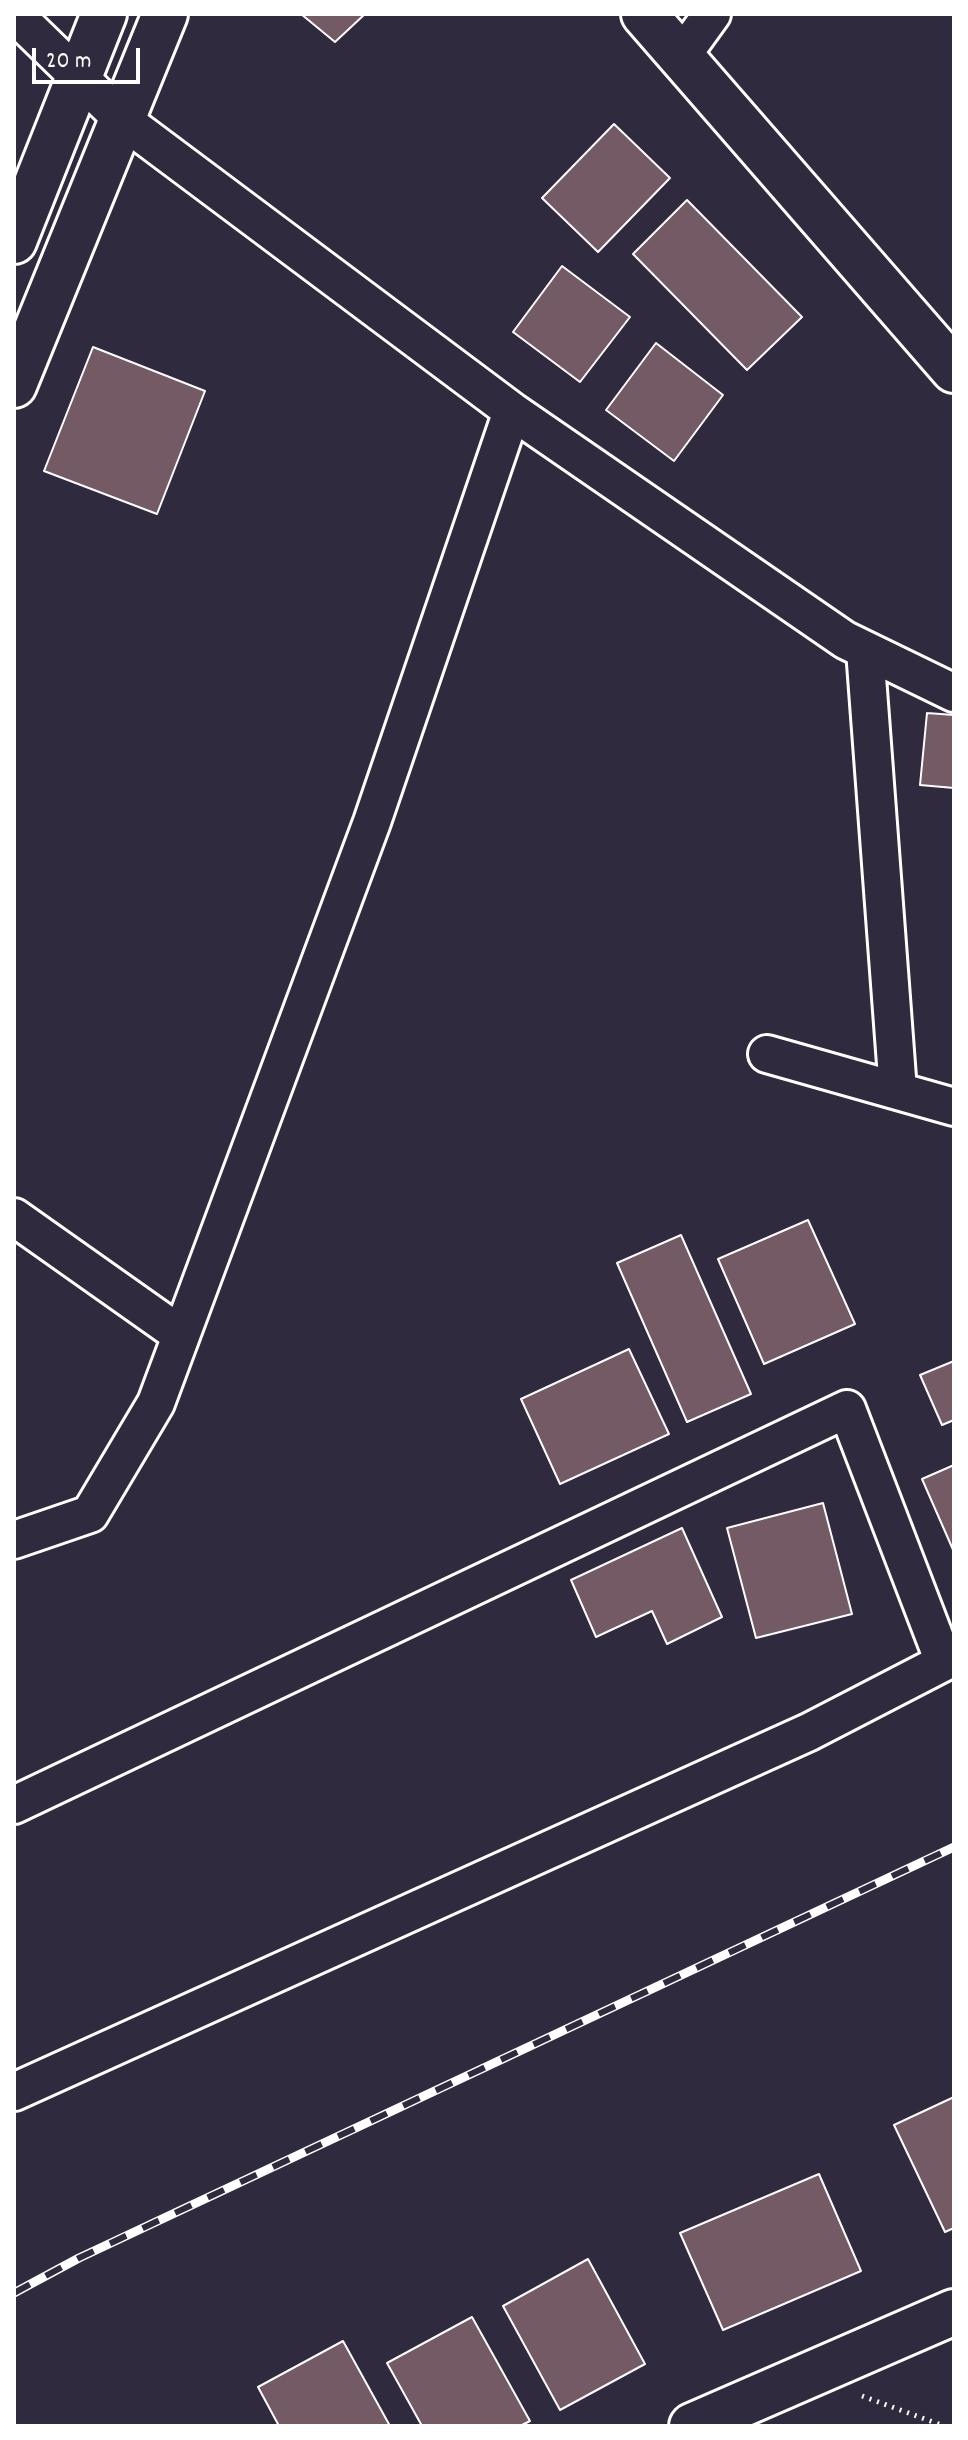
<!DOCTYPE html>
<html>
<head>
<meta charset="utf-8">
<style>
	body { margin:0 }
	#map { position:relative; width:968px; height:2440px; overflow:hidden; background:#2f2a3d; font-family:Dekko,sans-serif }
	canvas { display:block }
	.frame { position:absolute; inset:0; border:16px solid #fff; pointer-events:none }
	.scale { position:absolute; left:32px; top:48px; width:108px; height:36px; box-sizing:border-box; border:4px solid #fff; border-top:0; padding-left:10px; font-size:24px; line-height:28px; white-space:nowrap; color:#fff; -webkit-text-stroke:6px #2f2a3d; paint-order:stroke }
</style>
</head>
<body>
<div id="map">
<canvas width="968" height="2440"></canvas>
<div class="frame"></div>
<div class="scale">20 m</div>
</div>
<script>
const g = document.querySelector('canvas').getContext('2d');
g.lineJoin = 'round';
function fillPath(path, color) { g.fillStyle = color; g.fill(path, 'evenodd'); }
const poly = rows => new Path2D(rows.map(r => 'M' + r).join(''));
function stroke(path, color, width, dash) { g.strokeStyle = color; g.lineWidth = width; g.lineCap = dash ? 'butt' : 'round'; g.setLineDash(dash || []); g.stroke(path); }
const building = poly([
	[301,14,365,14,335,42,301,14],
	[614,124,670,178,598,252,542,198,614,124],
	[687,200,802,317,747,370,633,254,687,200],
	[562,266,630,317,580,382,513,332,562,266],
	[656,343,723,395,674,461,606,410,656,343],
	[93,347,205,391,157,514,44,471,93,347],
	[927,713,954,715,954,788,920,785,927,713],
	[808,1220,855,1324,764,1364,718,1259,808,1220],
	[681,1235,751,1394,687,1422,617,1263,681,1235],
	[629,1349,669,1434,560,1484,521,1399,629,1349],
	[954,1361,954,1420,942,1425,920,1375,954,1361],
	[954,1465,954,1552,922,1479,954,1465],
	[823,1503,852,1614,756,1638,727,1528,823,1503],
	[682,1528,722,1617,667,1644,652,1611,596,1637,571,1580,682,1528],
	[954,2097,954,2228,945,2232,894,2125,954,2097],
	[819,2174,861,2271,723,2330,680,2233,819,2174],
	[588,2259,645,2364,560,2410,503,2306,588,2259],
	[472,2317,530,2421,520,2426,422,2426,387,2363,472,2317],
	[343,2341,390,2426,279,2426,258,2387,343,2341]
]);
const path = poly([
	[862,2396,944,2426]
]);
const minor = poly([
	[14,14,123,120,512,411,845,640,954,693],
	[681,57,712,14],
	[865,650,898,1091],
	[767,1054,954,1107],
	[14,1217,181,1335],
	[14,1540,90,1514,156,1403,372,822,512,411],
	[14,1805,847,1409,944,1662],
	[14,2092,809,1732,954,1657]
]);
const secondary = poly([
	[644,14,954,370],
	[14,241,104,14],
	[14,385,165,14],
	[692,2426,954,2312]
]);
const rail = poly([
	[14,2293,79,2258,954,1847]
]);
fillPath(building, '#735a65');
stroke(building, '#fff', 2);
stroke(minor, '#fff', 42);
stroke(secondary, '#fff', 50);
stroke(path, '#fff', 5, [2, 6]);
stroke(minor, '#2f2a3d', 36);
stroke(secondary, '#2f2a3d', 44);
stroke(rail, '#fff', 9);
stroke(rail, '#2f2a3d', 6, [18]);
</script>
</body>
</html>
